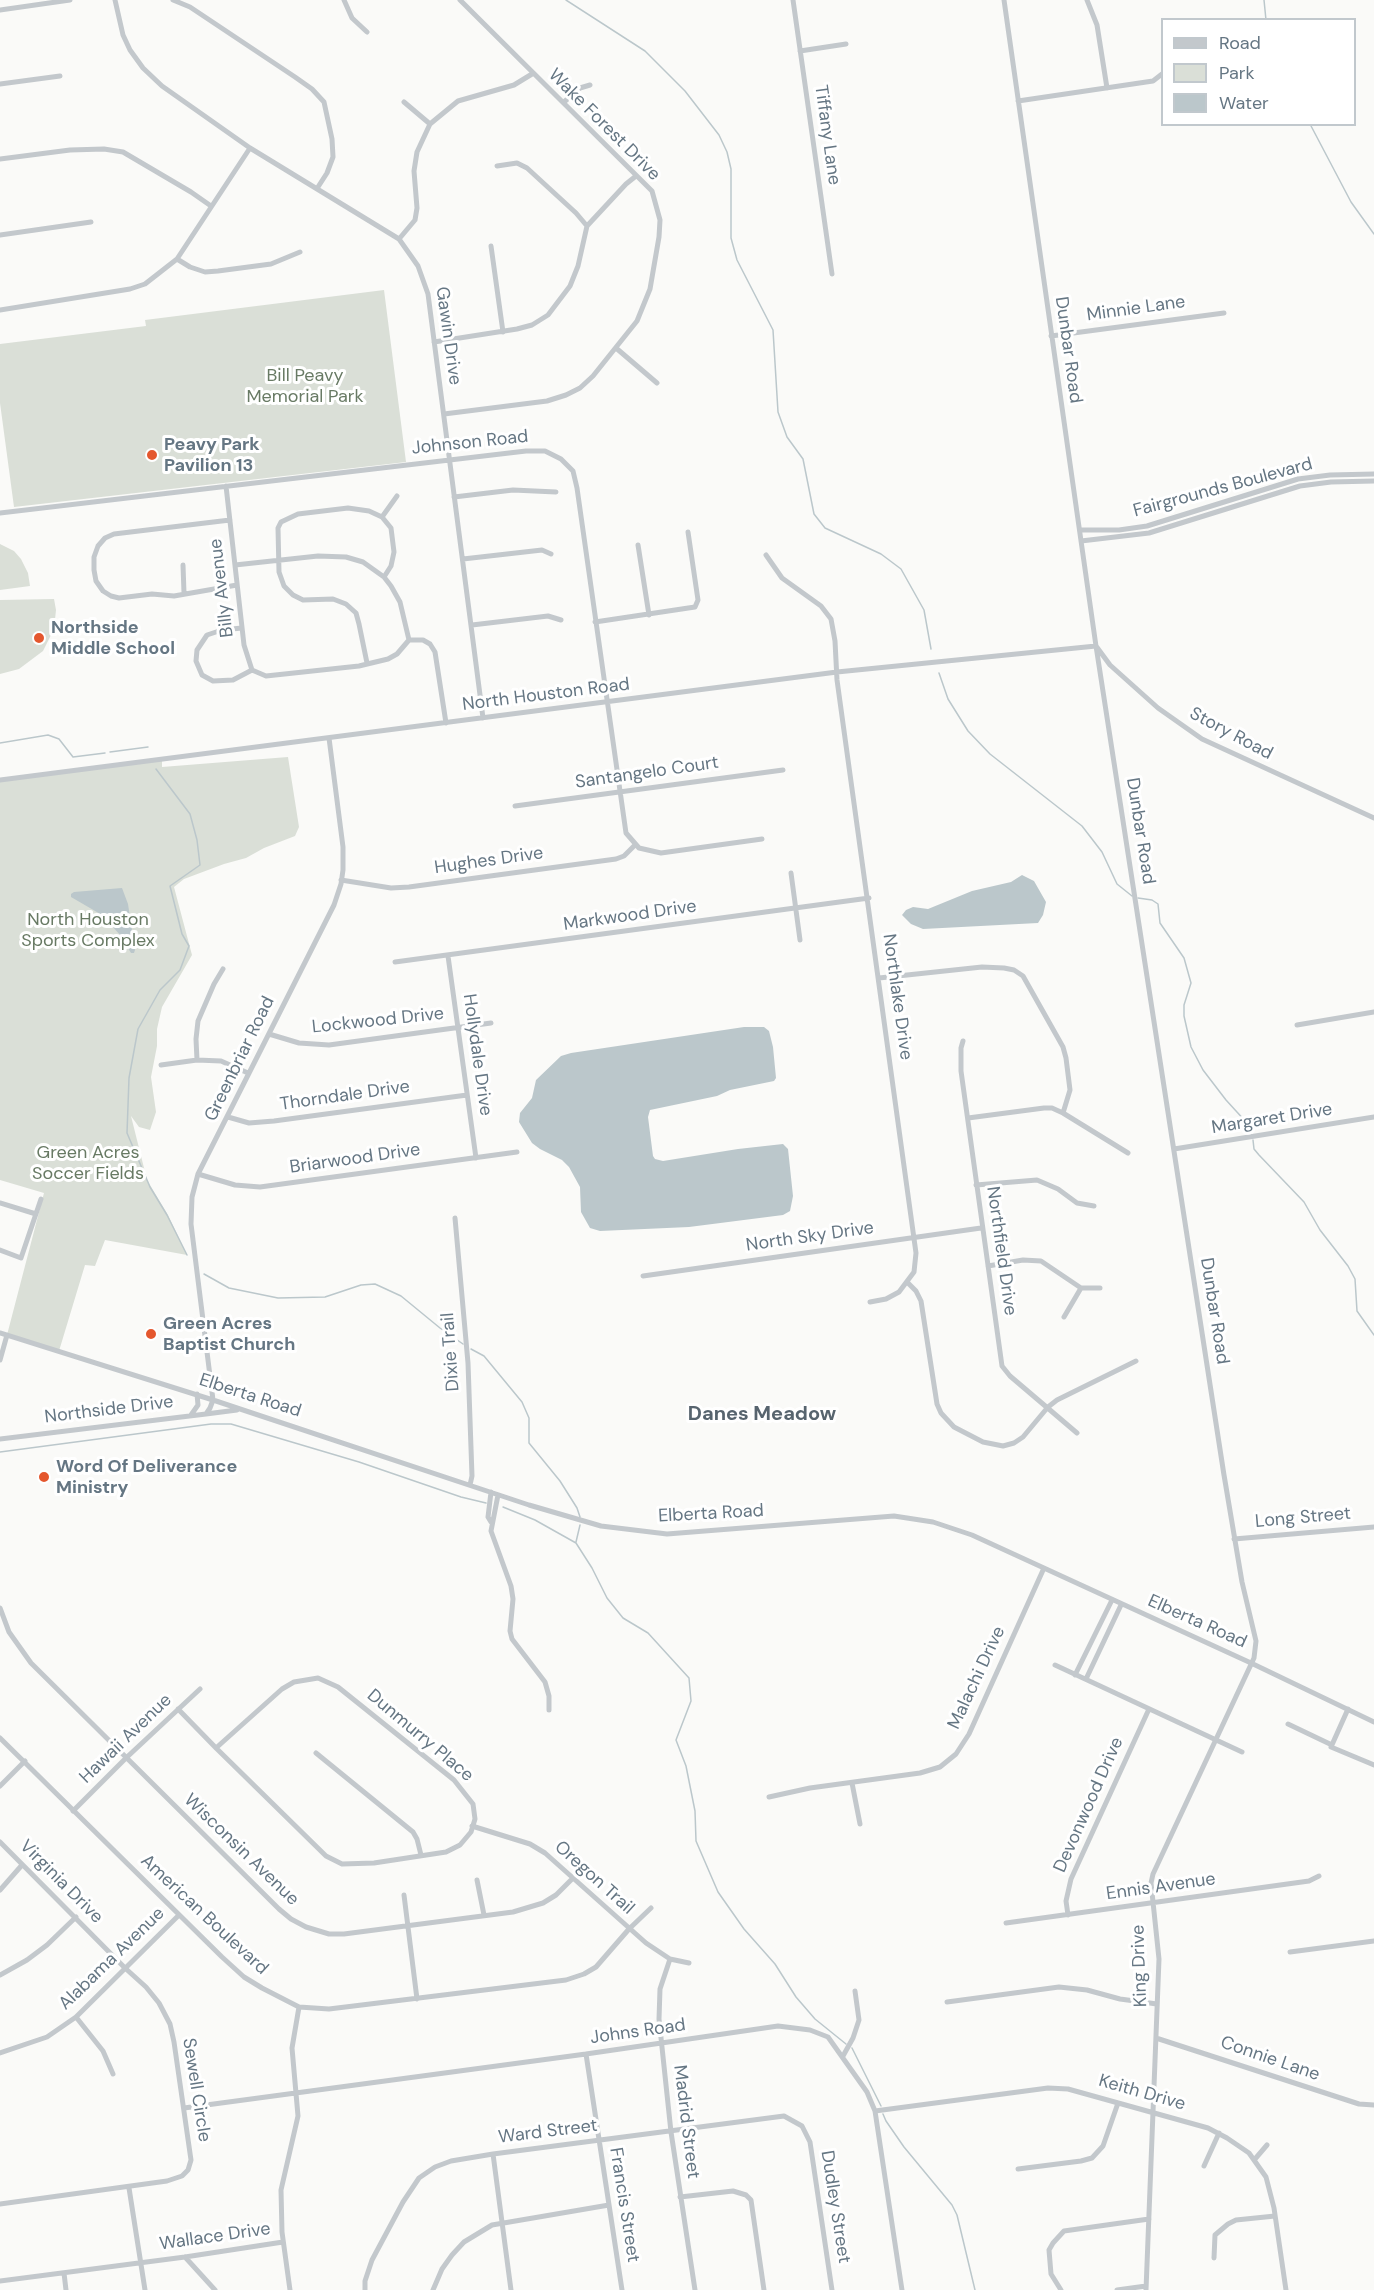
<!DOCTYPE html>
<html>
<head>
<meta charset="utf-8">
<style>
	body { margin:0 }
	#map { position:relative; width:1374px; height:2290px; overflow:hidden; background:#fafaf8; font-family:"DM Sans",sans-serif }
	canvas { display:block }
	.legend { position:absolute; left:1161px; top:18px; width:195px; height:108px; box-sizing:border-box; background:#fff; border:2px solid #c1c8cd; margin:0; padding:8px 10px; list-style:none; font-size:18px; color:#657683 }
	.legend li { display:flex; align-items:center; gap:12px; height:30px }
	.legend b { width:30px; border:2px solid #c1c8cd }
</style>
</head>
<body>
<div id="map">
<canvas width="1374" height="2290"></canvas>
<ul class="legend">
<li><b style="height:8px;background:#c3c8cc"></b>Road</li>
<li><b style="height:16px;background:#dadfd7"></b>Park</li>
<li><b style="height:16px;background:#bbc7cb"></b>Water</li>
</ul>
</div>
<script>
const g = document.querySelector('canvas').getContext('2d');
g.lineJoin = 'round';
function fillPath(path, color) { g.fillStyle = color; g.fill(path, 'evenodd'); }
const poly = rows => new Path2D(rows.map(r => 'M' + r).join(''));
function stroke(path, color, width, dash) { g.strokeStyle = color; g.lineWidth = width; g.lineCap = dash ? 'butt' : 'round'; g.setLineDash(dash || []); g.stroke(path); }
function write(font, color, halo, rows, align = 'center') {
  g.font = font + ' "DM Sans",sans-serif'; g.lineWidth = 6; g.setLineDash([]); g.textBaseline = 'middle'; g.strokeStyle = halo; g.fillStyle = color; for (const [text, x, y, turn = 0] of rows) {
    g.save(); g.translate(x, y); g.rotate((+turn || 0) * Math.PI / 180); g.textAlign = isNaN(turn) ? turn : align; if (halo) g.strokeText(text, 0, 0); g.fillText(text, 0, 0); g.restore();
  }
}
const green = poly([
	[384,290,406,462,14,507,0,403,0,344,146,326,145,320],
	[0,544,14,551,21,559,28,573,30,586,0,590],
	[54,599,56,610,54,629,43,651,19,669,0,674,0,600],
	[288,757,299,827,295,836,264,848,246,858,224,864,184,879,174,887,192,955,162,1007,157,1029,157,1046,151,1077,156,1112,150,1130,139,1127,131,1116,147,1180,168,1215,187,1255,105,1240,95,1266,85,1265,59,1351,7,1335,44,1193,0,1180,0,780,162,759,162,767]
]);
const water = poly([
	[1022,875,1034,881,1046,902,1043,915,1038,923,923,929,911,924,902,915,906,910,913,907,928,909,972,891,1011,882],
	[122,888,128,904,135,950,134,953,131,953,121,936,102,915,71,897,71,894,74,892],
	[744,1027,764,1027,769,1031,773,1047,776,1078,774,1081,730,1090,717,1096,650,1110,648,1117,653,1156,655,1159,663,1161,738,1149,783,1144,788,1149,793,1196,790,1211,783,1215,689,1227,600,1231,590,1228,581,1212,580,1187,569,1167,562,1160,540,1149,532,1143,519,1122,520,1113,532,1098,536,1080,561,1056,571,1053]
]);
const stream = poly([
	[566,0,645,51,685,91,719,135,727,152,731,169,731,238,737,260,773,330,778,412,787,437,803,459,814,514,825,528,881,554,901,569,924,610,931,649],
	[1264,0,1266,20],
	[1310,124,1351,202,1374,234],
	[939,673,948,699,968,731,990,754,1082,826,1102,852,1117,884,1132,896],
	[0,743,48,735,59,739,73,757,105,753],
	[110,752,148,747],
	[156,769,190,814,197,840,200,865,170,886,182,934,189,946,180,970,160,990,138,1029,129,1078,127,1133,150,1187,167,1215,187,1255],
	[1138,898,1152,900,1158,904,1160,923,1184,958,1191,983,1184,1005,1184,1016,1191,1047,1203,1070,1226,1100,1247,1123,1251,1133],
	[1253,1140,1254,1149,1259,1155,1304,1202,1320,1230,1348,1266,1355,1279,1357,1311,1374,1335],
	[204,1274,229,1288,278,1298,325,1297,361,1285,375,1284,401,1296,440,1328,463,1344],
	[471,1349,484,1356,522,1402,529,1418,529,1443,560,1481,577,1508,580,1517],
	[0,1452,211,1424,231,1424,359,1462,461,1497,486,1503],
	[503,1507,535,1520,576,1543,592,1568,607,1598,623,1618,648,1633,689,1678,691,1701,676,1740,686,1766,695,1811,696,1841,718,1892,744,1929,775,1964,796,1997,815,2019,846,2044],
	[576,1542,580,1525],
	[852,2048,881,2106],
	[883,2114,886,2121,904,2147,952,2205,957,2215,975,2290]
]);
const minor = poly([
	[115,0,123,35,130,50,143,68,162,86,250,148,399,239,418,266,428,294,483,718],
	[173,0,190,7,295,77,312,89,324,102,332,139,333,157,327,173,318,187],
	[344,0,352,18,367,32],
	[793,0,832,274],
	[1004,0,1096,646,1224,1475,1242,1582,1256,1641,1254,1658,1153,1874,1151,1883,1159,1959,1146,2290],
	[1087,0,1097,25,1107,88],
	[0,10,70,0],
	[800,51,846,44],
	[0,84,60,76],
	[1018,101,1153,81,1162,74],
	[404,102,430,124],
	[564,102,580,88,590,85],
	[0,159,70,150,104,149,123,152,191,192,211,206],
	[497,166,517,163,527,168,576,213,587,226],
	[0,235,91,222],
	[399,239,415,220,417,208,414,171,417,152,430,124,458,101,514,85,532,74],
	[491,246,503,332],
	[177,259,190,267,205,272,218,271,271,264,300,252],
	[0,310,130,289,145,284,177,259,250,148],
	[1051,336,1224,313],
	[434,342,517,329,532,325,548,315,570,286,578,266,587,226,626,184,636,176],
	[616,348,657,383],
	[444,414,547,401,566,395,580,388,593,376,637,321,650,289,659,237,660,220,652,191,460,0],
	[226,486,244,645,252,670,266,676,359,666,388,659,397,654,409,640,423,640,430,644,435,652,446,723],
	[454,497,513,490,556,492],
	[0,513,526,451,545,451,561,459,573,471,577,488,626,833,639,848,661,853,762,839],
	[382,517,397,496],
	[230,520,114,534,105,538,98,546,94,557,94,570,96,581,103,591,111,596,119,598,152,594,174,596,237,585],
	[1080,530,1119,530,1147,526,1298,479,1330,475,1374,474],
	[1081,541,1149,533,1300,486,1331,482,1374,481],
	[638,545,649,615],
	[766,555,782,578,821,606,831,619,835,641,837,680,916,1253,914,1272,899,1292,886,1299,870,1302],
	[463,559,542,550,551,554],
	[183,565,184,593],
	[235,565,318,556,346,557,363,562,384,577,391,586,400,602,409,640],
	[595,622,695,607,698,600,688,532],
	[472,625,548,616,561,620],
	[242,628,222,630,207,635,197,650,196,661,202,675,213,681,233,680,252,670],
	[367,663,359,624,356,613,346,604,333,599,303,600,293,595,284,586,279,572,278,528,281,522,298,514,348,508,369,511,382,517,391,528,394,552,391,566,384,577],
	[0,780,837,672,1096,646,1110,665,1158,708,1202,739,1374,818],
	[515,806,783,770],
	[791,873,800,940],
	[341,880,391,888,409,887,616,859,624,856,635,845],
	[448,956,476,1158],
	[395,962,869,898],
	[879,978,982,967,1004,968,1014,970,1023,976,1063,1047,1066,1058,1070,1090,1063,1113],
	[1297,1025,1374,1012],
	[269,1034,299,1043,329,1045,491,1023],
	[963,1041,961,1048,961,1071,1002,1366,1010,1376,1077,1433],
	[197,1060,196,1039,198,1021,214,984,223,969],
	[161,1065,197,1060,221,1061,248,1073],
	[228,1117,249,1123,274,1121,467,1095],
	[968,1118,1044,1108,1052,1108,1063,1113,1128,1153],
	[1174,1149,1374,1117],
	[198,1174,235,1185,260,1187,517,1152],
	[976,1185,1037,1180,1058,1189,1077,1203,1094,1206],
	[0,1203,36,1214],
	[455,1218,468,1363,472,1476,470,1485],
	[0,1250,21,1258,41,1199],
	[988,1266,1023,1260,1041,1261,1081,1288,1100,1288],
	[643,1276,981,1228],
	[908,1283,916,1291,921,1301,937,1404,941,1413,954,1427,983,1442,1003,1446,1014,1443,1023,1437,1048,1407,1057,1400,1136,1361],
	[1064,1317,1081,1288],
	[0,1333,213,1400,529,1505,601,1526,667,1534,894,1516,933,1522,972,1535,1251,1663,1374,1722],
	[0,1360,7,1335],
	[206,1414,237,1410],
	[191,1415,198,1405,197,1394],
	[0,1439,206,1414,210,1408,213,1400,191,1224,192,1197,198,1174,334,905,341,884,343,870,343,847,329,738],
	[498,1495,491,1531,511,1586,513,1599,510,1631,512,1639,545,1682,549,1696,549,1710],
	[491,1522,488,1517,491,1492],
	[1234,1539,1374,1527],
	[0,1608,9,1632,31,1663,279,1909,291,1919,306,1927,329,1934,344,1934,513,1912,543,1903,556,1895,573,1878],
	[1055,1665,1242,1752],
	[1075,1675,1112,1600],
	[1086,1679,1121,1605],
	[178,1709,216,1748,326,1856,342,1864,374,1863,446,1852,460,1845,471,1832,475,1819,473,1804,454,1780,338,1687,318,1678,294,1682,282,1689,216,1748],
	[1348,1709,1331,1747,1374,1765],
	[1288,1724,1332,1745],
	[0,1738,222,1957,244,1977,262,1988,299,2007,329,2009,566,1980,584,1974,596,1967,629,1929,651,1908],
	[316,1753,413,1832,417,1839,421,1855],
	[852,1783,860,1824],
	[0,1786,25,1761],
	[769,1797,810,1788,920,1773,940,1767,956,1754,969,1734,1044,1568],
	[73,1811,126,1758,200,1689],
	[472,1826,530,1844,545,1853,646,1943,670,1959,689,1963],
	[0,1842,125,1968,146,1987,159,2003,170,2024,174,2042,191,2160,188,2170,182,2176,167,2181,0,2204],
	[477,1880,484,1915],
	[0,1890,22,1865],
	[404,1895,417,1999],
	[1068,1915,1066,1901,1071,1879,1149,1709],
	[1006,1923,1309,1881,1319,1876],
	[1290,1952,1374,1941],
	[670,1959,660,1989,659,2019,671,2132,695,2290],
	[0,1975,27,1960,47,1945,76,1917],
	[947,2002,1059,1987,1087,1990,1120,1999,1157,2004],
	[76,2017,103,2051,113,2074],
	[1156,2038,1359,2104,1374,2105],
	[0,2053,47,2037,76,2017,179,1915],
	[586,2054,622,2290],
	[843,2056,853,2038,859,2020,855,1991],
	[184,2108,586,2054,778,2026,810,2030,828,2037,867,2092,875,2111,902,2290],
	[875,2111,1048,2088,1068,2089,1208,2128,1227,2138,1249,2153,1266,2177,1274,2208,1286,2290],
	[493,2154,511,2290],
	[1255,2159,1267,2145],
	[1204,2166,1219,2133],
	[1018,2169,1081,2161,1092,2158,1103,2146,1118,2103],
	[129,2188,145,2290],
	[680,2197,733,2191,746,2195,751,2200,764,2290],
	[185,2257,215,2290],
	[1214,2258,1215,2235,1228,2224,1236,2220,1275,2216],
	[64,2273,66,2290],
	[0,2281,185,2257,283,2242],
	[290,2290,282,2232,281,2190,298,2116,292,2048,299,2007],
	[365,2290,365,2281,372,2260,403,2202,419,2178,435,2167,451,2161,493,2154,784,2116,802,2126,810,2142,832,2290],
	[433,2290,442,2269,452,2255,464,2242,492,2225,609,2205],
	[1061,2290,1051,2274,1049,2250,1053,2243,1064,2231,1149,2219],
	[1117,2290,1146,2286]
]);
const markers = [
	[152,455,6,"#e4572e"],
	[39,638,6,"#e4572e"],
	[151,1334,6,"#e4572e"],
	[44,1477,6,"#e4572e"]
];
const streetNames = [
	["Wake Forest Drive",604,125,45],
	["Tiffany Lane",827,135,82],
	["Minnie Lane",1136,309,-8],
	["Gawin Drive",448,336,82],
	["Dunbar Road",1068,350,82],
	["Johnson Road",470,443,-6],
	["Fairgrounds Boulevard",1223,488,-15],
	["Billy Avenue",222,588,-97],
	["North Houston Road",546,695,-7],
	["Story Road",1231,734,28],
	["Santangelo Court",647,773,-8],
	["Dunbar Road",1140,831,81],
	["Hughes Drive",489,861,-8],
	["Markwood Drive",630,916,-8],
	["Northlake Drive",897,997,82],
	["Lockwood Drive",378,1021,-6],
	["Hollydale Drive",477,1055,82],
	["Greenbriar Road",240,1059,-64],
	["Thorndale Drive",345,1096,-8],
	["Margaret Drive",1272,1119,-9],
	["Briarwood Drive",355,1159,-8],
	["North Sky Drive",810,1237,-8],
	["Northfield Drive",1001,1251,82],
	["Dunbar Road",1214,1311,81],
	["Dixie Trail",451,1352,-94],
	["Elberta Road",250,1396,18],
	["Northside Drive",109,1410,-7],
	["Elberta Road",711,1514,-3],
	["Long Street",1303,1518,-5],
	["Elberta Road",1197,1622,24],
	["Malachi Drive",977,1678,-65],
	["Dunmurry Place",420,1736,40],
	["Hawaii Avenue",126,1739,-44],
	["Devonwood Drive",1089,1805,-66],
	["Wisconsin Avenue",241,1850,44],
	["Oregon Trail",594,1878,42],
	["Virginia Drive",61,1882,45],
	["Ennis Avenue",1161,1887,-8],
	["American Boulevard",204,1915,43],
	["Alabama Avenue",112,1959,-44],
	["King Drive",1140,1966,-92],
	["Johns Road",638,2032,-8],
	["Connie Lane",1270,2059,19],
	["Sewell Circle",196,2090,81],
	["Keith Drive",1142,2093,16],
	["Madrid Street",686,2122,83],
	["Ward Street",548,2132,-7],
	["Francis Street",624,2205,81],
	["Dudley Street",835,2207,81],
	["Wallace Drive",215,2237,-8]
];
const parkNames = [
	["Bill Peavy",305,376],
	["Memorial Park",305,397],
	["North Houston",88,920],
	["Sports Complex",88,941],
	["Green Acres",88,1153],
	["Soccer Fields",88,1174]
];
const poiNames = [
	["Peavy Park",164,445],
	["Pavilion 13",164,466],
	["Northside",51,628],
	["Middle School",51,649],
	["Green Acres",163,1324],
	["Baptist Church",163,1345],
	["Word Of Deliverance",56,1467],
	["Ministry",56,1488]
];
const neighbourhoodNames = [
	["Danes Meadow",762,1415]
];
fillPath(green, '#dadfd7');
fillPath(water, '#bbc7cb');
stroke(stream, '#bbc7cb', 1.5);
stroke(minor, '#c3c8cc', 5);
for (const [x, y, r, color] of markers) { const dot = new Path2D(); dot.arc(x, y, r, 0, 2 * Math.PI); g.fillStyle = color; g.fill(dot); stroke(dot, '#fff', 2); }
write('18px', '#657683', '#fff', streetNames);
write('18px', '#687a64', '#fff', parkNames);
write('bold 18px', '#657683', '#fff', poiNames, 'left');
write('bold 20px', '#57646e', '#fff', neighbourhoodNames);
</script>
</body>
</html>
